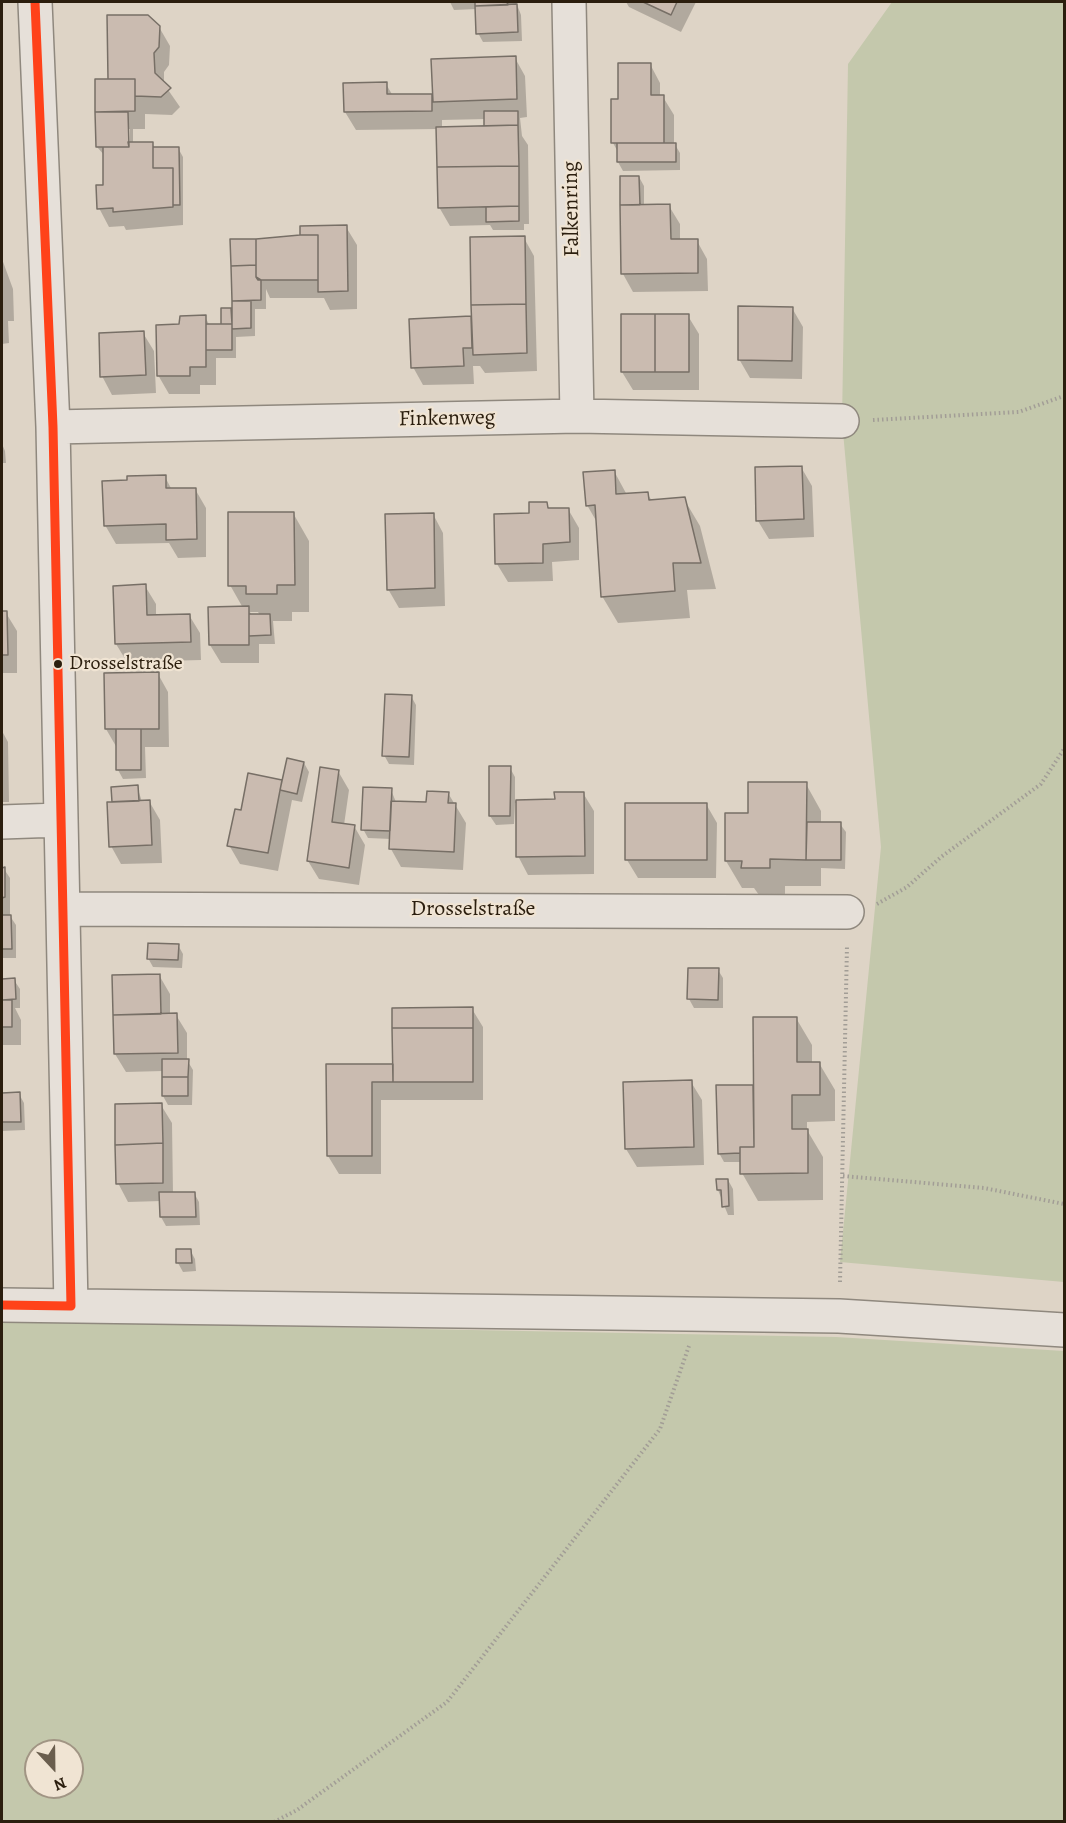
<!DOCTYPE html>
<html>
<head>
<meta charset="utf-8">
<style>
	body { margin:0 }
	#map { position:relative; width:1066px; height:1823px; overflow:hidden; background:#ded4c6; font-family:Alegreya,serif }
	canvas { display:block }
	.frame { position:absolute; inset:0; border:3px solid #2b1e0e; pointer-events:none }
	.north { position:absolute; left:24px; top:1739px; width:60px; height:60px; box-sizing:border-box; background:#f0e4d3; border:2px solid #a19584; border-radius:50%; rotate:158deg; font-size:16px; font-weight:700; line-height:24px; text-align:center; color:#2b1e0e }
	.north::after { content:''; display:block; margin:auto; width:21px; height:27px; background:#6a5e4e; clip-path:polygon(50% 0,100% 100%,50% 72%,0 100%) }
</style>
</head>
<body>
<div id="map">
<canvas width="1066" height="1823"></canvas>
<div class="frame"></div>
<div class="north">N</div>
</div>
<script>
const g = document.querySelector('canvas').getContext('2d');
g.lineJoin = 'round';
function fillPath(path, color) { g.fillStyle = color; g.fill(path, 'evenodd'); }
const poly = rows => new Path2D(rows.map(r => 'M' + r).join(''));
function stroke(path, color, width, dash) { g.strokeStyle = color; g.lineWidth = width; g.lineCap = dash ? 'butt' : 'round'; g.setLineDash(dash || []); g.stroke(path); }
function write(font, color, halo, rows, align = 'center') {
  g.font = font + ' Alegreya,serif'; g.lineWidth = 4.5; g.setLineDash([]); g.textBaseline = 'middle'; g.strokeStyle = halo; g.fillStyle = color; for (const [text, x, y, turn = 0] of rows) {
    g.save(); g.translate(x, y); g.rotate((+turn || 0) * Math.PI / 180); g.textAlign = isNaN(turn) ? turn : align; if (halo) g.strokeText(text, 0, 0); g.fillText(text, 0, 0); g.restore();
  }
}
const green = poly([
	[892,2,1064,2,1064,1282,840,1262,881,847,842,421,848,64],
	[2,1321,836,1337,1064,1351,1064,1821,2,1822],
	[36,1751,72,1751,72,1787,36,1787]
]);
const shadow = poly([
	[450,2,516,2,521,15,522,41,483,42,478,33,477,9,454,10],
	[626,2,696,2,681,32,629,7],
	[159,27,170,46,169,65,164,72,164,84,180,107,172,115,145,114,145,129,133,129,133,144,152,144,155,148,178,148,183,157,183,225,126,230,124,226,109,227,99,208,105,187,105,156,97,147,97,112,109,80],
	[127,129,130,129,130,150,127,150],
	[515,58,525,76,527,117,520,118,522,136,528,145,529,224,524,224,524,230,493,230,490,225,450,226,439,207,438,129,356,130,345,112,386,84,393,96,434,95],
	[486,119,487,128,442,128,442,120],
	[650,64,660,83,660,97,663,97,674,115,674,143,680,153,680,170,623,171,618,162,618,152,613,143,619,101],
	[639,177,644,186,644,206,669,206,680,224,680,241,697,241,707,259,708,291,633,292,623,274],
	[346,227,357,245,357,309,330,310,324,298,270,298,266,289,266,309,255,309,255,336,236,337,236,358,216,358,216,385,200,385,200,394,169,394,158,375,181,326,205,317,210,326,223,326,223,310,233,310,232,241,301,237],
	[524,238,534,256,537,371,485,373,480,366,473,366,474,384,423,385,413,367,411,320,473,318],
	[2,259,13,289,14,321,8,321,9,343,2,344],
	[792,308,803,327,802,379,750,378,739,359],
	[688,316,699,334,699,390,633,390,622,372],
	[143,333,154,351,156,393,112,395,102,376],
	[2,444,5,451,6,463,2,463],
	[801,467,812,486,814,537,769,539,758,521],
	[614,471,627,495,647,493,652,501,684,499,700,526,716,589,687,590,690,618,618,623,602,596,598,524,587,505],
	[165,477,172,490,195,489,206,508,206,557,178,558,169,543,116,544,105,525],
	[546,503,550,510,568,509,579,528,579,560,552,562,553,581,508,582,497,564,495,515,531,514],
	[293,513,309,541,309,612,292,612,292,621,273,621,275,644,259,644,259,663,221,663,210,645,243,608,230,585],
	[250,612,258,612,260,615,252,616],
	[433,514,443,533,445,606,399,608,388,589],
	[145,586,156,604,156,616,189,615,200,633,201,660,127,662,116,644],
	[2,613,6,613,17,631,17,673,2,673],
	[158,674,168,692,169,747,145,747,146,778,123,779,118,770,117,748,106,729],
	[411,696,416,705,414,765,389,764,384,755],
	[2,731,8,742,9,802,2,802],
	[304,763,309,772,302,802,292,800,278,871,240,864,229,845,242,812,250,775,284,781],
	[510,768,515,777,515,801,556,801,583,793,594,811,594,874,528,875,518,856,518,803,515,803,514,824,496,825,490,816],
	[338,771,349,790,344,825,354,826,365,845,359,885,319,879,308,861],
	[806,784,821,811,821,824,840,824,846,832,845,869,821,868,821,886,785,886,785,895,759,895,754,888,742,888,726,861],
	[137,786,142,802,149,801,160,820,162,863,121,864,111,846,114,803],
	[391,790,396,802,428,804,448,793,466,823,463,870,401,867,391,849,391,839,368,838,363,829],
	[627,804,706,804,717,823,716,878,638,878,627,860],
	[2,869,4,869,10,878,10,916,16,925,16,958,2,958],
	[178,945,183,954,182,968,153,967,148,958],
	[718,970,723,978,723,1008,694,1008,689,999],
	[159,975,170,994,170,1015,176,1015,187,1033,187,1060,193,1070,192,1105,168,1105,163,1096,163,1071,126,1072,115,1054,114,976],
	[2,980,14,980,20,989,20,1008,15,1008,21,1020,21,1045,2,1045],
	[472,1009,483,1027,483,1100,381,1100,381,1174,339,1174,328,1156,328,1065,394,1065],
	[796,1018,812,1045,812,1063,819,1063,835,1090,835,1121,807,1122,807,1130,823,1157,823,1200,758,1201,742,1173,742,1162,724,1162,719,1153,752,1086,755,1091],
	[691,1082,702,1100,704,1165,637,1167,626,1149],
	[2,1094,19,1094,24,1103,25,1130,2,1131],
	[161,1105,172,1123,173,1194,194,1193,199,1202,200,1225,166,1226,161,1217,161,1201,128,1202,118,1183],
	[728,1180,733,1189,734,1215,728,1215,718,1190],
	[190,1250,195,1259,196,1271,183,1272,178,1263]
]);
const building = poly([
	[475,2,507,2,508,5,475,6,475,2],
	[643,2,677,2,671,15,643,2],
	[517,4,518,32,476,34,475,6,517,4],
	[107,15,148,15,160,26,159,47,154,53,155,73,171,88,161,97,135,96,135,79,108,79,107,15],
	[516,56,517,99,433,102,431,59,516,56],
	[618,63,651,63,651,95,664,95,664,143,611,143,611,99,618,99,618,63],
	[95,79,135,79,135,111,95,112,95,79],
	[387,82,387,94,432,94,432,111,344,112,343,83,387,82],
	[484,111,518,111,518,125,484,126,484,111],
	[95,112,128,112,129,147,96,147,95,112],
	[518,125,519,166,437,167,436,127,518,125],
	[128,142,153,142,153,168,173,168,173,207,113,212,113,208,97,209,96,185,103,185,103,147,129,147,128,142],
	[617,143,676,143,676,162,617,162,617,143],
	[153,147,179,147,180,205,173,205,173,168,153,168,153,147],
	[519,166,519,206,438,208,437,167,519,166],
	[620,176,639,176,640,205,620,205,620,176],
	[670,204,671,239,698,239,698,273,621,274,620,205,670,204],
	[519,206,519,221,486,222,486,207,519,206],
	[347,225,348,291,318,292,318,235,300,235,300,226,347,225],
	[300,235,318,235,318,280,258,280,256,277,256,239,300,235],
	[525,236,526,304,471,305,470,237,525,236],
	[230,239,256,239,256,265,231,266,230,239],
	[256,265,256,277,261,280,261,300,232,301,231,266,256,265],
	[232,301,251,301,251,328,232,329,232,301],
	[526,304,527,353,473,355,471,305,526,304],
	[738,306,793,307,792,361,738,360,738,306],
	[221,308,231,308,232,324,221,324,221,308],
	[621,314,655,314,655,372,621,372,621,314],
	[655,314,689,314,689,372,655,372,655,314],
	[206,315,206,367,190,367,190,376,157,376,156,325,179,324,180,316,206,315],
	[471,316,472,348,463,348,464,366,411,368,409,319,471,316],
	[206,324,232,324,232,350,206,350,206,324],
	[144,331,146,375,100,377,99,333,144,331],
	[802,466,804,519,756,521,755,467,802,466],
	[615,470,616,494,648,492,649,500,685,497,701,563,673,563,675,591,601,597,595,505,586,506,583,472,615,470],
	[166,475,166,488,196,488,197,539,166,540,166,524,104,526,102,481,127,480,127,476,166,475],
	[529,502,547,502,548,508,569,508,570,542,543,544,543,563,495,564,494,514,529,513,529,502],
	[228,512,294,512,295,585,277,585,277,594,246,594,246,586,228,586,228,512],
	[434,513,435,588,387,590,385,514,434,513],
	[146,584,147,615,190,614,191,642,115,644,113,586,146,584],
	[249,606,249,645,209,645,208,607,249,606],
	[2,611,7,611,8,655,2,655,2,611],
	[249,614,270,614,271,635,249,636,249,614],
	[159,672,159,729,105,729,104,673,159,672],
	[385,694,412,695,409,757,382,756,385,694],
	[116,729,141,729,141,770,116,770,116,729],
	[287,758,304,762,297,794,280,790,287,758],
	[489,766,511,766,510,816,489,816,489,766],
	[320,767,339,770,332,822,355,825,349,868,307,861,320,767],
	[248,773,282,780,268,853,227,846,235,809,241,810,248,773],
	[748,782,807,782,806,860,770,859,770,868,741,868,742,861,725,861,725,813,748,813,748,782],
	[138,785,139,801,112,802,111,787,138,785],
	[363,787,392,788,390,831,361,830,363,787],
	[427,791,449,792,448,803,456,803,454,852,389,849,391,801,426,802,427,791],
	[554,792,584,792,585,856,516,857,516,800,555,799,554,792],
	[150,800,152,845,109,847,107,802,150,800],
	[625,803,707,803,707,860,625,860,625,803],
	[807,822,841,822,841,860,806,860,807,822],
	[5,867,5,897,2,898,2,868,5,867],
	[2,915,11,915,12,949,2,949,2,915],
	[148,943,179,944,178,960,147,959,148,943],
	[688,968,719,968,718,1000,687,999,688,968],
	[160,974,161,1014,113,1015,112,975,160,974],
	[15,978,16,999,2,1000,2,979,15,978],
	[2,1000,12,1000,12,1027,2,1027,2,1000],
	[473,1007,473,1028,392,1028,392,1008,473,1007],
	[177,1013,178,1053,114,1054,113,1015,177,1013],
	[753,1017,797,1017,797,1062,820,1062,820,1095,792,1095,792,1129,808,1129,808,1173,740,1174,740,1147,754,1147,753,1017],
	[392,1028,473,1028,473,1082,393,1082,392,1028],
	[162,1059,189,1059,188,1077,162,1077,162,1059],
	[326,1064,393,1064,393,1082,372,1082,372,1156,327,1156,326,1064],
	[162,1077,188,1077,188,1096,162,1096,162,1077],
	[692,1080,694,1147,625,1149,623,1082,692,1080],
	[716,1085,753,1085,754,1147,740,1147,740,1153,718,1154,716,1085],
	[20,1092,21,1122,2,1122,2,1093,20,1092],
	[162,1103,163,1143,115,1145,115,1104,162,1103],
	[163,1143,163,1183,116,1184,115,1145,163,1143],
	[716,1179,728,1179,729,1206,722,1207,721,1190,717,1190,716,1179],
	[159,1192,195,1192,196,1217,160,1217,159,1192],
	[176,1249,191,1249,192,1263,176,1263,176,1249]
]);
const path = poly([
	[873,420,1019,412,1064,396],
	[877,904,907,887,941,857,1041,784,1064,749],
	[843,1176,984,1188,1064,1204],
	[840,1282,847,945],
	[274,1822,297,1810,447,1702,660,1429,689,1346]
]);
const minor = poly([
	[35,2,53,427,71,1306],
	[569,2,577,416],
	[53,427,577,416,842,421],
	[2,822,59,820],
	[63,909,847,912],
	[2,1305,839,1316,1064,1330]
]);
const bus1 = poly([
	[35,2,53,427,71,1306],
	[2,1305,71,1306]
]);
const markers = [
	[58,664,5,"#2b1e0e"]
];
const busNames = [
	["Drosselstraße",69,664]
];
const streetNames = [
	["Falkenring",572,209,-91],
	["Finkenweg",447,419,-1],
	["Drosselstraße",473,910]
];
fillPath(green, '#c4c8ac');
fillPath(shadow, '#0003');
fillPath(building, '#cabbb0');
stroke(building, '#776f66', 1.5);
stroke(minor, '#8f887e', 36);
stroke(path, '#a29d96', 4, [1.5, 3]);
stroke(minor, '#e6e0d9', 33);
stroke(bus1, '#ff421a', 9);
for (const [x, y, r, color] of markers) { const dot = new Path2D(); dot.arc(x, y, r, 0, 2 * Math.PI); g.fillStyle = color; g.fill(dot); stroke(dot, '#f0e4d3', 2); }
write('20px', '#2b1e0e', '#f0e4d3', busNames, 'left');
write('22px', '#2b1e0e', '#f0e4d3', streetNames);
</script>
</body>
</html>
